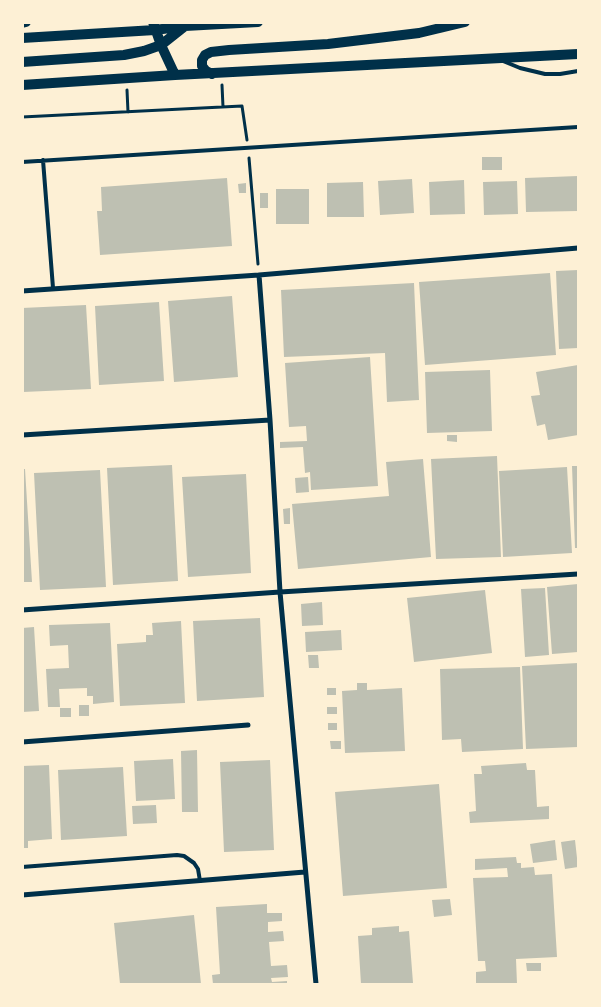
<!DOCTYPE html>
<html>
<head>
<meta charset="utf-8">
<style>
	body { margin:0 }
	#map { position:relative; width:601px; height:1007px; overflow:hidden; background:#fdf0d5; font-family:Figtree,sans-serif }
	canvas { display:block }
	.frame { position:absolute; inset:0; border:24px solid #fdf0d5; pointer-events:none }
</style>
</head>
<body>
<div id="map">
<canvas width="601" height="1007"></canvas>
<div class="frame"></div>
</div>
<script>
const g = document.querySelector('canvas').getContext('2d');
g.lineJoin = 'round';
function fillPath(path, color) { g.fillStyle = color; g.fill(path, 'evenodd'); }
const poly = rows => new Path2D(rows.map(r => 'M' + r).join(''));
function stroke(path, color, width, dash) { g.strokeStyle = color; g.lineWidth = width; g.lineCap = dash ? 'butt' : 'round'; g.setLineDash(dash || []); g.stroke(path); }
const building = poly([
	[482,157,502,157,502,170,482,170],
	[578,176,578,211,526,212,525,178],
	[227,178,232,246,100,255,97,211,102,211,101,187],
	[412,179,414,213,380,215,378,181],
	[464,180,465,214,430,215,429,182],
	[517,181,518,214,484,215,483,182],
	[363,182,364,217,327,217,327,183],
	[246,183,246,193,239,193,238,184],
	[276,189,309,189,309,224,276,224],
	[260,193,268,193,268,208,260,208],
	[578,270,578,348,559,349,556,271],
	[550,273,556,355,425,365,419,282],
	[414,283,419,400,387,402,385,353,284,357,281,290],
	[232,296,238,377,174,382,168,301],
	[159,302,164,381,99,385,95,306],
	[86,305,91,389,23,392,22,308],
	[370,357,378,486,311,490,310,472,305,473,303,447,280,448,280,442,307,441,306,426,289,427,285,363],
	[578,365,578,435,548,440,545,424,537,426,531,396,540,395,536,372],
	[490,370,492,431,427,433,425,372],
	[447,435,457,435,457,442,447,441],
	[497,456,501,557,436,559,431,459],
	[423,459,431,557,298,569,292,504,389,496,386,462],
	[172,465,178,581,113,585,107,468],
	[572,466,578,466,578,548,575,548],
	[567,467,572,553,503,557,499,471],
	[22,469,25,469,32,582,22,582],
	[100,470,106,587,40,590,34,473],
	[246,474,251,573,188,577,182,477],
	[308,477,309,492,296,493,295,478],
	[290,508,290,524,284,524,283,509],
	[578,584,578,652,552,654,547,587],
	[545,588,549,655,525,657,521,589],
	[485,590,492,653,414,662,407,598],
	[322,602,323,625,302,626,301,604],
	[260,618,264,697,197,701,193,621],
	[181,621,185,703,120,706,117,644,146,642,146,635,153,635,152,623],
	[110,623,114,702,93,704,93,696,87,696,87,688,59,689,60,707,48,707,46,669,69,668,68,645,50,646,49,625],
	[34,627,39,711,22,712,22,628],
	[341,630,342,650,306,652,305,632],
	[308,655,318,655,319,668,309,668],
	[578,663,578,747,526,749,522,666],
	[520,667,523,749,462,752,461,739,442,740,440,669],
	[357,683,367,683,367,690,402,688,405,751,345,753,342,691,357,690],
	[327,688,336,688,336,695,327,695],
	[79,705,89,705,89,716,79,716],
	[327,707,337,707,337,714,327,714],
	[60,708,71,708,71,717,60,717],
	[328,723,337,723,337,730,328,730],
	[330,741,341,741,341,749,331,749],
	[197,750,198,812,182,812,181,751],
	[173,759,175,799,136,801,134,761],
	[270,760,274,850,224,852,220,762],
	[526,763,527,770,535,770,537,807,549,806,549,819,470,823,469,812,476,811,474,774,482,774,481,766],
	[49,765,52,839,28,841,28,848,22,848,22,766],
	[123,767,127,836,61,840,58,770],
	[439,784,447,888,343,896,335,792],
	[156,805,157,823,133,824,132,806],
	[555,840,557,860,533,863,530,844],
	[575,840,578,867,565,869,561,842],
	[516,857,517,863,521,863,521,868,534,867,535,875,552,874,557,957,516,959,517,984,476,984,476,972,486,971,485,961,478,961,473,878,508,877,507,868,475,870,475,859],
	[450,899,452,915,434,917,432,900],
	[267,904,267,913,282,913,282,921,268,922,268,932,283,931,284,941,269,942,271,966,287,965,288,977,271,978,272,982,287,981,287,984,213,984,212,975,220,974,216,907],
	[194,915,201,984,120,984,114,923],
	[399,926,399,932,409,931,413,983,403,984,361,984,358,936,372,935,372,928],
	[526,963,541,963,541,971,527,971]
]);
const path = poly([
	[222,85,223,107],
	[127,90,128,112],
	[22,117,242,106,247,140],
	[249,158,258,264]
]);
const service = poly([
	[503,61,520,68,545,74,560,74,578,71],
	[43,160,53,288],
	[22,162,578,127],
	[22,867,177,855,184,856,194,863,198,869,200,881]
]);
const minor = poly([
	[259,275,270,420,280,592,316,984],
	[22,291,259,275,578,248],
	[22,435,270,420],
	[22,610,280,592,578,574],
	[22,742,248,725],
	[22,895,305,872]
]);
const secondary = poly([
	[153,22,161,45,175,75],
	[22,23,26,22],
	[22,38,155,30,185,26,258,22],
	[22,62,124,55,144,51,161,45,185,26],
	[212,74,206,71,202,66,202,60,205,55,211,52,229,50,328,44,419,33,465,22],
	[22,85,175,75,578,54]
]);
fillPath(building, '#bec0b2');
stroke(path, '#003049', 3);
stroke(service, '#003049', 4);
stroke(minor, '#003049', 5);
stroke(secondary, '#003049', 10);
</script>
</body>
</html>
